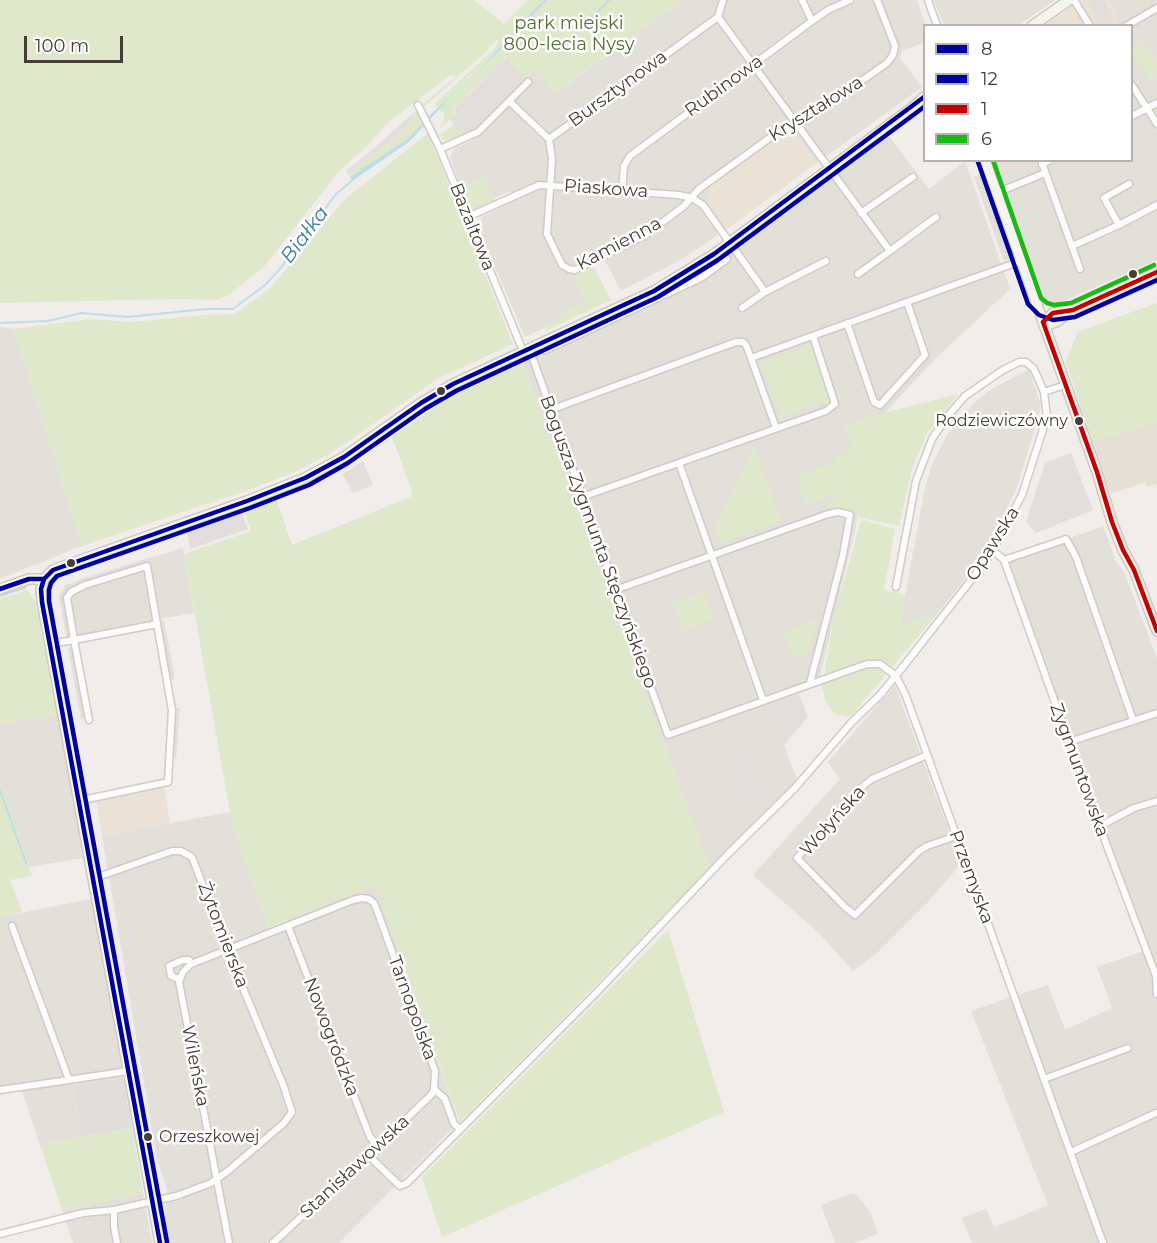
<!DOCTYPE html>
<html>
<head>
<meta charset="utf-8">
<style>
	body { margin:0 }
	#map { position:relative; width:1157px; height:1243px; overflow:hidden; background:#f0edea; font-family:Montserrat,sans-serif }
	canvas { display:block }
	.legend { position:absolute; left:923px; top:24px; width:210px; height:138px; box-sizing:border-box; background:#fff; border:2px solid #b5b2af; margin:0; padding:8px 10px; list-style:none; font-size:18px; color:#453e37 }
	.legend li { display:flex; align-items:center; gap:12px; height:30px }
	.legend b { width:30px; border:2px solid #b5b2af }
	.scale { position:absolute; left:24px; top:36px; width:99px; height:27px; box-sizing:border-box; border:3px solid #453e37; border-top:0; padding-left:8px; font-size:18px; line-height:21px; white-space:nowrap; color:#453e37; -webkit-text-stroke:4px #fff; paint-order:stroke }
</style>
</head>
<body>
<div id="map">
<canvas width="1157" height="1243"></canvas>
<ul class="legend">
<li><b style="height:8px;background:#00009f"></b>8</li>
<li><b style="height:8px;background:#00009f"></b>12</li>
<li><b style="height:8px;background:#c60000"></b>1</li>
<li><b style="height:8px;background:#18bb13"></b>6</li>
</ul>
<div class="scale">100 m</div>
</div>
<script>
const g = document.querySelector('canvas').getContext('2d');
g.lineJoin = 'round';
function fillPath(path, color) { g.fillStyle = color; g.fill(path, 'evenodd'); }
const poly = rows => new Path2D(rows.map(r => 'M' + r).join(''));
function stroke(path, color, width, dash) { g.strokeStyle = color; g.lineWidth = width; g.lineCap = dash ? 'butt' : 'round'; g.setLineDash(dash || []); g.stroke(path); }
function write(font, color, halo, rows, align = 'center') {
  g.font = font + ' Montserrat,sans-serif'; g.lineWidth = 5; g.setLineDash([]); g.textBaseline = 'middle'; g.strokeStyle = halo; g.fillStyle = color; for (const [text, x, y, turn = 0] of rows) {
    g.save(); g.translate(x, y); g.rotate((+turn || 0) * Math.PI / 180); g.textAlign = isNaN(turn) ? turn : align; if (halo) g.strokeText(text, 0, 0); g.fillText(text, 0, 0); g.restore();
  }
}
const residential = poly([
	[682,0,917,0,926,25,924,26,924,43,902,51,900,58,922,87,818,162,791,129,706,201,727,229,682,259,621,291,605,261,593,266,609,298,525,337,478,227,482,217,516,200,511,191,494,198,484,178,461,188,450,157,454,149,473,140,470,133,536,68,556,93],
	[934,0,1055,0,1019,25,944,26],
	[1109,0,1157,0,1157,260,1059,303,1048,304,1041,298,992,161,1132,160,1132,26,1119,25],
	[889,136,929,189,965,161,1010,289,936,358,881,417,818,686,777,702,779,709,772,712,797,780,722,854,710,869,523,363,541,349,687,281,728,255],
	[0,327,14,329,82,546,0,579],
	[1029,369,1040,403,1039,416,1017,487,997,529,987,544,990,547,938,613,899,627,924,493,932,464,947,435,965,411,987,392],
	[1103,526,1116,561,1124,572,1157,658,1157,1243,972,1243,962,1218,986,1209,994,1227,1048,1205,971,1011,1048,985,1065,1030,1112,1008,1097,967,1144,951,1008,561],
	[183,548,194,613,159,619,160,628,67,644,60,594,78,580],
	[895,685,961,864,927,903,878,952,853,971,819,933,753,875,840,779,828,762],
	[57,715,83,858,29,867,0,780,0,723],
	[230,812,240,847,269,928,375,884,459,1122,339,1243,166,1243,164,1228,167,1190,157,1159,102,836],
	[91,899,123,1077,73,1085,81,1132,76,1138,40,1145,22,1091,0,1093,0,917],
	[143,1193,152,1243,73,1243,62,1210],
	[854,1193,870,1211,878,1234,853,1243,835,1243,821,1205]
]);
const commercial = poly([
	[1080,0,1109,0,1119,25,1044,26],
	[791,129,818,162,727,229,706,201,710,185,771,140],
	[163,779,170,823,102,836,95,793]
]);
const industrial = poly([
	[123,1077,132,1127,76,1138,81,1131,73,1085]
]);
const education = poly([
	[1157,303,1157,488,1155,484,1147,487,1145,482,1111,494,1066,361,1078,332]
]);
const green = poly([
	[0,0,474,0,504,24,528,0,682,0,555,93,536,69,526,78,528,80,475,130,451,141,443,140,440,134,524,76,504,56,504,60,465,97,468,101,462,101,453,109,456,115,439,129,444,119,444,114,439,110,444,103,499,51,500,47,437,108,435,103,492,51,498,43,497,39,487,51,422,109,426,101,457,76,450,75,389,122,366,147,340,170,263,268,227,296,216,300,178,299,0,303],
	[1146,42,1157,61,1156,77,1151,80,1132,50],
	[415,112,419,112,424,122,407,139,350,177,348,174,389,142,414,119,412,114],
	[428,133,513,344,437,379,352,439,327,455,299,470,248,490,82,546,14,329,90,319,132,322,203,315,235,314,270,288,344,200],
	[485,178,495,201,478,210,477,208,471,211,461,188],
	[592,264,611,300,547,330,546,327,567,317,565,312,586,302,574,278,569,279,569,278,574,273],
	[1157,303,1157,423,1092,442,1066,361,1078,332],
	[808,342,812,344,831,401,826,406,824,402,783,417,784,421,779,420,775,416,779,415,763,369,758,368,757,365,763,364,763,362,804,347,802,343],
	[523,363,710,869,460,1122,375,885,268,928,240,847,230,812,184,554,251,531,244,511,277,500,292,545,410,497,412,491,392,437,455,394],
	[958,394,926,435,912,469,899,526,861,518,852,509,829,509,825,506,845,491,833,458,853,451,844,425,875,415],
	[754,447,782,522,720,543,715,527],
	[833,463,843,491,806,504,796,476],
	[861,520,895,529,884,590,905,595,899,626,938,613,850,717,835,714,826,703,822,688,834,616],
	[27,590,35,601,57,715,0,723,0,599],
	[704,592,714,619,682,631,673,605],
	[818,619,809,653,792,659,783,632],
	[0,780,32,876,10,880,22,912,0,917],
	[668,930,724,1112,442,1237,422,1177],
	[132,1127,143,1193,62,1210,40,1145]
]);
const parking = poly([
	[1088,0,1104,0,1114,25,1102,25,1101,22,1097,23],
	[506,58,526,78,470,133,464,135,450,120,457,114,454,109],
	[412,114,414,119,389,142,348,174,346,171,372,150],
	[982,174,1012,258,1004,261,974,177],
	[996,262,998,267,929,291,927,286],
	[1157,278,1157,284,1092,312,1090,307],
	[897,298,898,303,821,330,820,325],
	[927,331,935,354,930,356,934,360,910,385,907,382,908,387,887,409,879,411,878,407,884,405,930,357,922,333],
	[730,337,731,341,571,398,570,394],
	[561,414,586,483,581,485,556,416],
	[1071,453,1093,510,1036,533,1026,522,1045,463],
	[363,461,373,485,353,493,343,474],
	[593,502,619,576,615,578,588,504],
	[241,511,248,529,190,549,187,531],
	[843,523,847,524,815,657,811,656],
	[852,525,856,526,834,616,830,615],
	[148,558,149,563,154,562,157,583,152,584,148,563,69,589,64,597,71,633,66,634,59,596,66,585],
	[626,596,672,722,668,723,623,598],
	[164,621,175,679,170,680,159,622],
	[73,647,86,718,81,719,68,648],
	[799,694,808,717,784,745,772,712,779,709,777,702],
	[175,708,180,708,176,759,171,759],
	[747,751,764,797,742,806,724,760]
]);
const water = poly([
	[544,0,547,0,499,51,444,103,443,105,447,109,442,106,409,142,352,181,350,177,407,139,439,106,477,71]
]);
const stream = poly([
	[585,24,609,0],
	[0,323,48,321,82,313,127,317,206,309,233,309,265,285,280,269,336,194,354,179],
	[0,596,25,588],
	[0,790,26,863]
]);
const street = poly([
	[802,0,812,21],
	[928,0,937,26],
	[1074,0,1090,26],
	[718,17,890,251,936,217],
	[1126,26,1157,8],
	[1132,85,1157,124],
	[509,101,549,139],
	[418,105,440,149,523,351],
	[1132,116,1157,103],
	[549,139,552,159,547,234,562,265,569,269,575,270,647,234,684,206,699,189,775,134,806,120,887,63,893,55,895,46,877,0],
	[549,139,718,17,723,0],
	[440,149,478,132,528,82],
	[1041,160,1080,269],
	[1042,165,1050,160],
	[622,191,624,166,630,156,812,21,828,10,850,0],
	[996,193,1045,173],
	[861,213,913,177],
	[468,217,539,185,679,195,692,198,703,205,765,292,826,261],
	[1119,225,1104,198,1129,184],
	[1072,246,1119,225,1157,205],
	[858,274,890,251],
	[742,308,765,292],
	[847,323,874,402,880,405,925,355,907,302],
	[542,343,545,350,548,349,701,278,727,259],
	[529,348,668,735,867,664,880,664,896,676,906,696,1103,1243],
	[751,358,776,428],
	[1044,392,1065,385],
	[550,410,736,342,743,342,746,345,751,358,1021,261],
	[679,463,763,700],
	[582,497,826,411,835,404,813,336],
	[993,550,1004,560,1095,814,1156,976,1157,994],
	[1004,560,1066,539,1076,557,1133,720],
	[615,590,828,514,838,512,850,515,843,555,810,683],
	[49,644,74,640,157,624,147,566,85,585,71,592,67,598,74,640,89,720],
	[1069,742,1157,713],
	[927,755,872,779,863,786,797,858,845,907,855,915,919,851,927,846,956,836],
	[78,801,168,782,172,710,157,624],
	[1100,826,1134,808,1157,801],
	[92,879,172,851,181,851,192,857,231,959,284,1087,292,1112,284,1123,228,1171,211,1183,176,1196,114,1210,114,1227,117,1243],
	[12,926,69,1080,128,1071],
	[288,926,370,1137,378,1146],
	[179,979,171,976,169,966,183,960,189,960,191,964],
	[1044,1079,1128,1048],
	[0,1090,69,1080],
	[1071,1152,1156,1113],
	[368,1155,400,1186,407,1183,597,992,728,854,794,789,852,722,880,695,902,668,972,579,993,550,1022,495,1047,417,1044,392,1034,369,1026,362,1019,362,1003,370,965,396,946,418,932,439,916,481,896,587],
	[0,1234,83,1213,114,1210],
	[229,1243,179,982,183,972,191,964,353,900,362,898,369,899,374,903,378,913,435,1071,434,1089,445,1099,454,1124,460,1129],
	[273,1243,378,1146,432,1094,434,1089]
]);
const secondary = poly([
	[1032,26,1069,0],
	[985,160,1097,472,1112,522,1123,550,1134,570,1157,631],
	[1043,322,1053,313,1071,310],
	[1044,326,1056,322,1073,310,1157,272],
	[0,589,29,579,44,579],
	[160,1243,42,602,41,589,44,579,53,570,61,567,247,501,305,478,344,457,421,403,453,384,654,291,714,254,913,107,924,97]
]);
const bus1 = poly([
	[0,589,29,579,44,579],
	[160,1243,42,602,41,589,44,579,53,570,247,501,305,478,344,457,421,403,453,384,654,291,714,254,924,97]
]);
const bus2 = poly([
	[978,162,1028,304,1039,315,1053,320,1075,317,1157,280],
	[167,1242,49,601,49,590,51,583,57,576,250,508,309,485,348,463,425,409,456,391,658,297,718,260,924,107]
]);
const bus3 = poly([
	[1043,322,1097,472,1112,522,1123,550,1134,570,1157,631],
	[1043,322,1053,313,1073,310,1157,272]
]);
const bus4 = poly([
	[993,160,1041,298,1047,303,1054,305,1071,303,1154,265]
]);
const markers = [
	[1133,274,5,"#453e37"],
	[441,391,5,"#453e37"],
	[1079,421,5,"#453e37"],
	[71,563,5,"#453e37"],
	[148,1137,5,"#453e37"]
];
const busNames = [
	["Rodziewiczówny",1068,421],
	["Orzeszkowej",159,1137,"left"]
];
const parkNames = [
	["park miejski",569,24],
	["800-lecia Nysy",569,45]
];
const streetNames = [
	["Rubinowa",724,86,-36],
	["Bursztynowa",618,89,-36],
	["Kryształowa",816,109,-32],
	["Piaskowa",606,189,4],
	["Bazaltowa",472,227,68],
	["Kamienna",619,244,-28],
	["Bogusza Zygmunta Stęczyńskiego",598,542,70],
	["Opawska",993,544,-58],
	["Zygmuntowska",1079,770,70],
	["Wołyńska",833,821,-48],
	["Przemyska",971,877,70],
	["Żytomierska",223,935,69],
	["Tarnopolska",412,1008,70],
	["Nowogródzka",331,1037,69],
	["Wileńska",195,1066,79],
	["Stanisławowska",355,1167,-43]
];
const waterNames = [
	["Białka",305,235,-53]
];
fillPath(residential, '#e3dfd9');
fillPath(commercial, '#eae1d7');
fillPath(industrial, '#e1ddda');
fillPath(education, '#e6dfd6');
fillPath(green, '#e0e8cc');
fillPath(parking, '#e1dedb');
fillPath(water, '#bfdce9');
stroke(stream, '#bfdce9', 2);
stroke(street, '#cecbc8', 9);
stroke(secondary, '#cec9c2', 12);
stroke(street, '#fdfcfc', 6);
stroke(secondary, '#f6f4ef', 9);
stroke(bus1, '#00009f', 4.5);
stroke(bus2, '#00009f', 4.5);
stroke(bus3, '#c60000', 4.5);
stroke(bus4, '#18bb13', 4.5);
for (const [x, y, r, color] of markers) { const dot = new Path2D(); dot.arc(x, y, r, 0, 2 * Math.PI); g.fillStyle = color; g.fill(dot); stroke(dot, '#fff', 2); }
write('16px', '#453e37', '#fff', busNames, 'right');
write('18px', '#4f7130', '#fff', parkNames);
write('18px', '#453e37', '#fff', streetNames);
write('italic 20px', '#397da0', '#fff', waterNames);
</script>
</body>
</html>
